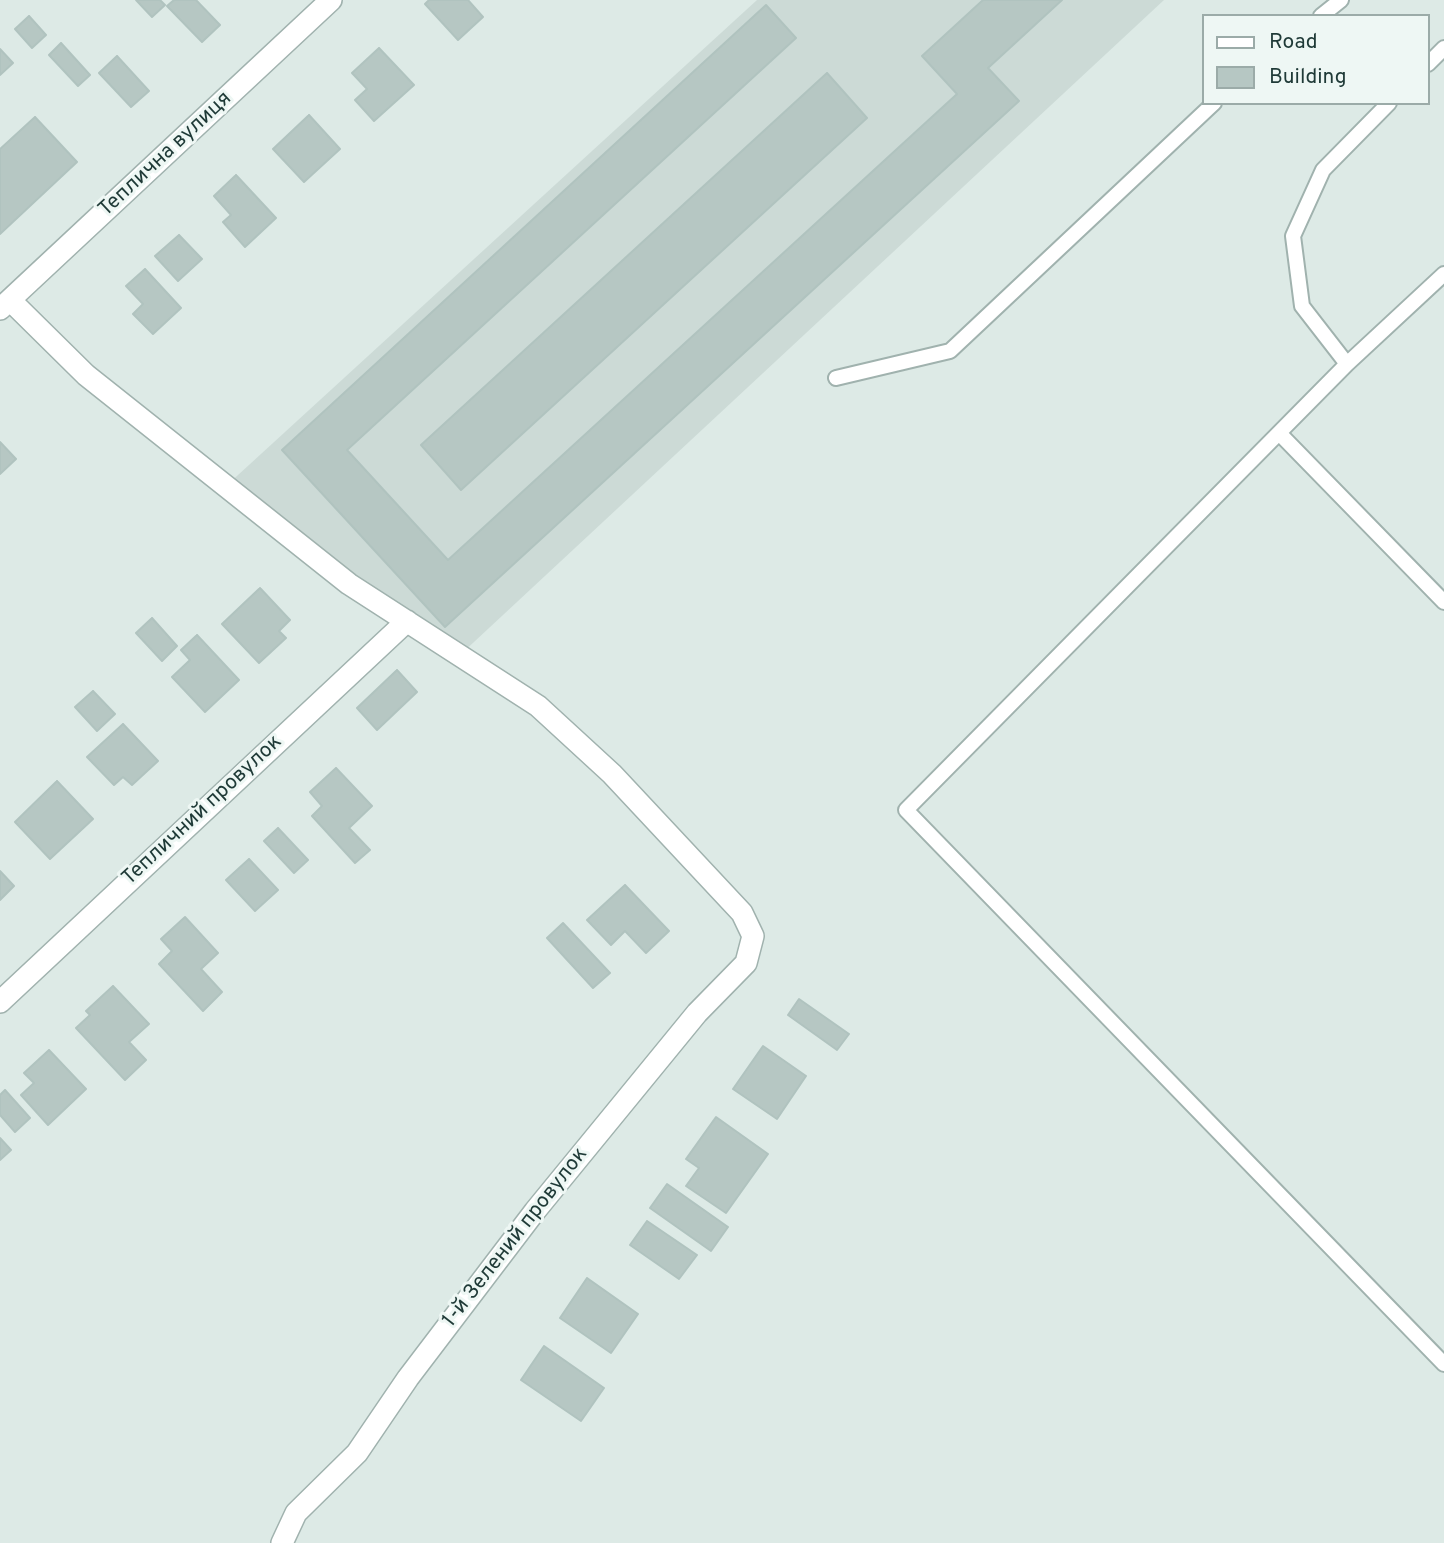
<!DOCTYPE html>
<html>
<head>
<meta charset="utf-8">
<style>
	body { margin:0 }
	#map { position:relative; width:1444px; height:1543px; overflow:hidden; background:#ddeae6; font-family:Overpass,sans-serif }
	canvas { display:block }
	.legend { position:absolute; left:1202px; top:14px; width:228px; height:91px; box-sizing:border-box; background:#eef7f4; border:2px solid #9baba8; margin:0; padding:9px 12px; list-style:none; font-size:21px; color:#1f3a37 }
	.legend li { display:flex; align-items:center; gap:14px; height:35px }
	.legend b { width:35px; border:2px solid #9baba8 }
</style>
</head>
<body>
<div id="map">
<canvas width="1444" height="1543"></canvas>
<ul class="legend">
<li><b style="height:9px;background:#fff"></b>Road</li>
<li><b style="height:19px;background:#b6c7c3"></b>Building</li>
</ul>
</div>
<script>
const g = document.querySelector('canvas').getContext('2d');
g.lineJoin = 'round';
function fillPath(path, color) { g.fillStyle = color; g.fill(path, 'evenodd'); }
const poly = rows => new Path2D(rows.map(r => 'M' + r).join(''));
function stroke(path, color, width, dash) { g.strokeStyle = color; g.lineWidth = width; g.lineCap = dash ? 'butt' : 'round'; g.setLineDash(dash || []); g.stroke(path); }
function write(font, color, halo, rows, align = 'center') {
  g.font = font + ' Overpass,sans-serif'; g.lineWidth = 6; g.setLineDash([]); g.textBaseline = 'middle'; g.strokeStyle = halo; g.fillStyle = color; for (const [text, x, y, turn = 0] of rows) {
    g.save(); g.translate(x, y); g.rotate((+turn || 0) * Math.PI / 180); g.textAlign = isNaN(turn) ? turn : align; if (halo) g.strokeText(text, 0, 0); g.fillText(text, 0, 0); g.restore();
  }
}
const built = poly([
	[757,0,1164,0,460,655,226,486]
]);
const building = poly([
	[136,0,160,0,165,5,152,17,136,0],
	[174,0,196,0,220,25,202,42,167,6,174,0],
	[429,0,468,0,483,17,458,40,425,4,429,0],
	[983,0,1062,0,988,68,1019,101,445,627,282,450,766,5,796,38,347,450,448,560,957,94,922,56,983,0],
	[29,16,46,35,32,48,15,29,29,16],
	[61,43,90,75,78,86,49,55,61,43],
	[379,48,414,85,374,121,355,100,367,89,352,73,379,48],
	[0,49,13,63,0,75,0,49],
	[117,56,149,91,131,107,99,73,117,56],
	[827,73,867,118,461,490,421,445,827,73],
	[309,115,340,149,304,182,273,149,309,115],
	[35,117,77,162,0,234,0,149,35,117],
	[236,175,276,218,245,247,223,222,231,215,214,196,236,175],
	[179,235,202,259,178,281,155,256,179,235],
	[145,269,181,308,153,334,133,314,143,304,126,286,145,269],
	[0,442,16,459,0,474,0,442],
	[260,588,290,620,279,631,286,638,259,663,222,624,260,588],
	[152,618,177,646,162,661,136,633,152,618],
	[197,635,239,680,205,712,172,677,190,660,181,650,197,635],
	[397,670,417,692,377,730,357,708,397,670],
	[93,691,115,714,97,731,75,707,93,691],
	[123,724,158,761,132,785,123,777,114,785,87,757,123,724],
	[336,768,372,806,349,828,370,850,355,863,312,816,322,806,310,792,336,768],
	[57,781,93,819,50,859,15,822,57,781],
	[278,828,308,860,294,873,264,841,278,828],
	[249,859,278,890,255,911,226,880,249,859],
	[0,871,14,886,0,900,0,871],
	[625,885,669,931,646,953,625,931,611,945,587,920,625,885],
	[185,917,218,953,201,969,222,992,203,1011,159,964,172,951,161,939,185,917],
	[563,923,610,973,593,988,547,938,563,923],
	[113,986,149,1024,129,1042,146,1060,125,1080,76,1028,90,1015,86,1011,113,986],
	[799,999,849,1034,837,1050,788,1015,799,999],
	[763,1046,806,1076,777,1119,733,1089,763,1046],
	[49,1050,86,1089,48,1125,21,1095,34,1083,24,1073,49,1050],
	[5,1090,30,1118,15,1132,0,1115,0,1095,5,1090],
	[716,1117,768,1154,726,1213,686,1186,699,1168,686,1159,716,1117],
	[0,1138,11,1150,0,1160,0,1138],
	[667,1184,728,1227,711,1251,650,1208,667,1184],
	[647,1221,697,1255,679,1279,630,1245,647,1221],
	[587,1278,638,1314,611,1353,560,1318,587,1278],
	[544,1346,604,1388,581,1421,521,1380,544,1346]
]);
const service = poly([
	[1321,16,1341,0],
	[1428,64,1444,48],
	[1444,274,1347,364,906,810,1444,1364],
	[1347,364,1302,306,1293,236,1323,170,1389,103],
	[836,378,950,351,1214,103],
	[1279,433,1444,602]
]);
const minor = poly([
	[10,300,86,375,349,584,538,706,612,774,742,913,753,936,746,963,697,1013,535,1211,408,1378,357,1453,296,1513,282,1543],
	[0,309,331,0],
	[0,1002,407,621]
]);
const streetNames = [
	["Теплична вулиця",166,155,-43],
	["Тепличний провулок",203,811,-43],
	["1-й Зелений провулок",516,1238,-52]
];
fillPath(built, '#ccdad6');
fillPath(building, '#b6c7c3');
stroke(building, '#b0c3bf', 2);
stroke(service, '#a0b2ae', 18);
stroke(minor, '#a0b2ae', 24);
stroke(service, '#fff', 14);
stroke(minor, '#fff', 21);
write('21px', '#1f3a37', '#eef7f4', streetNames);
</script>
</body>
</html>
